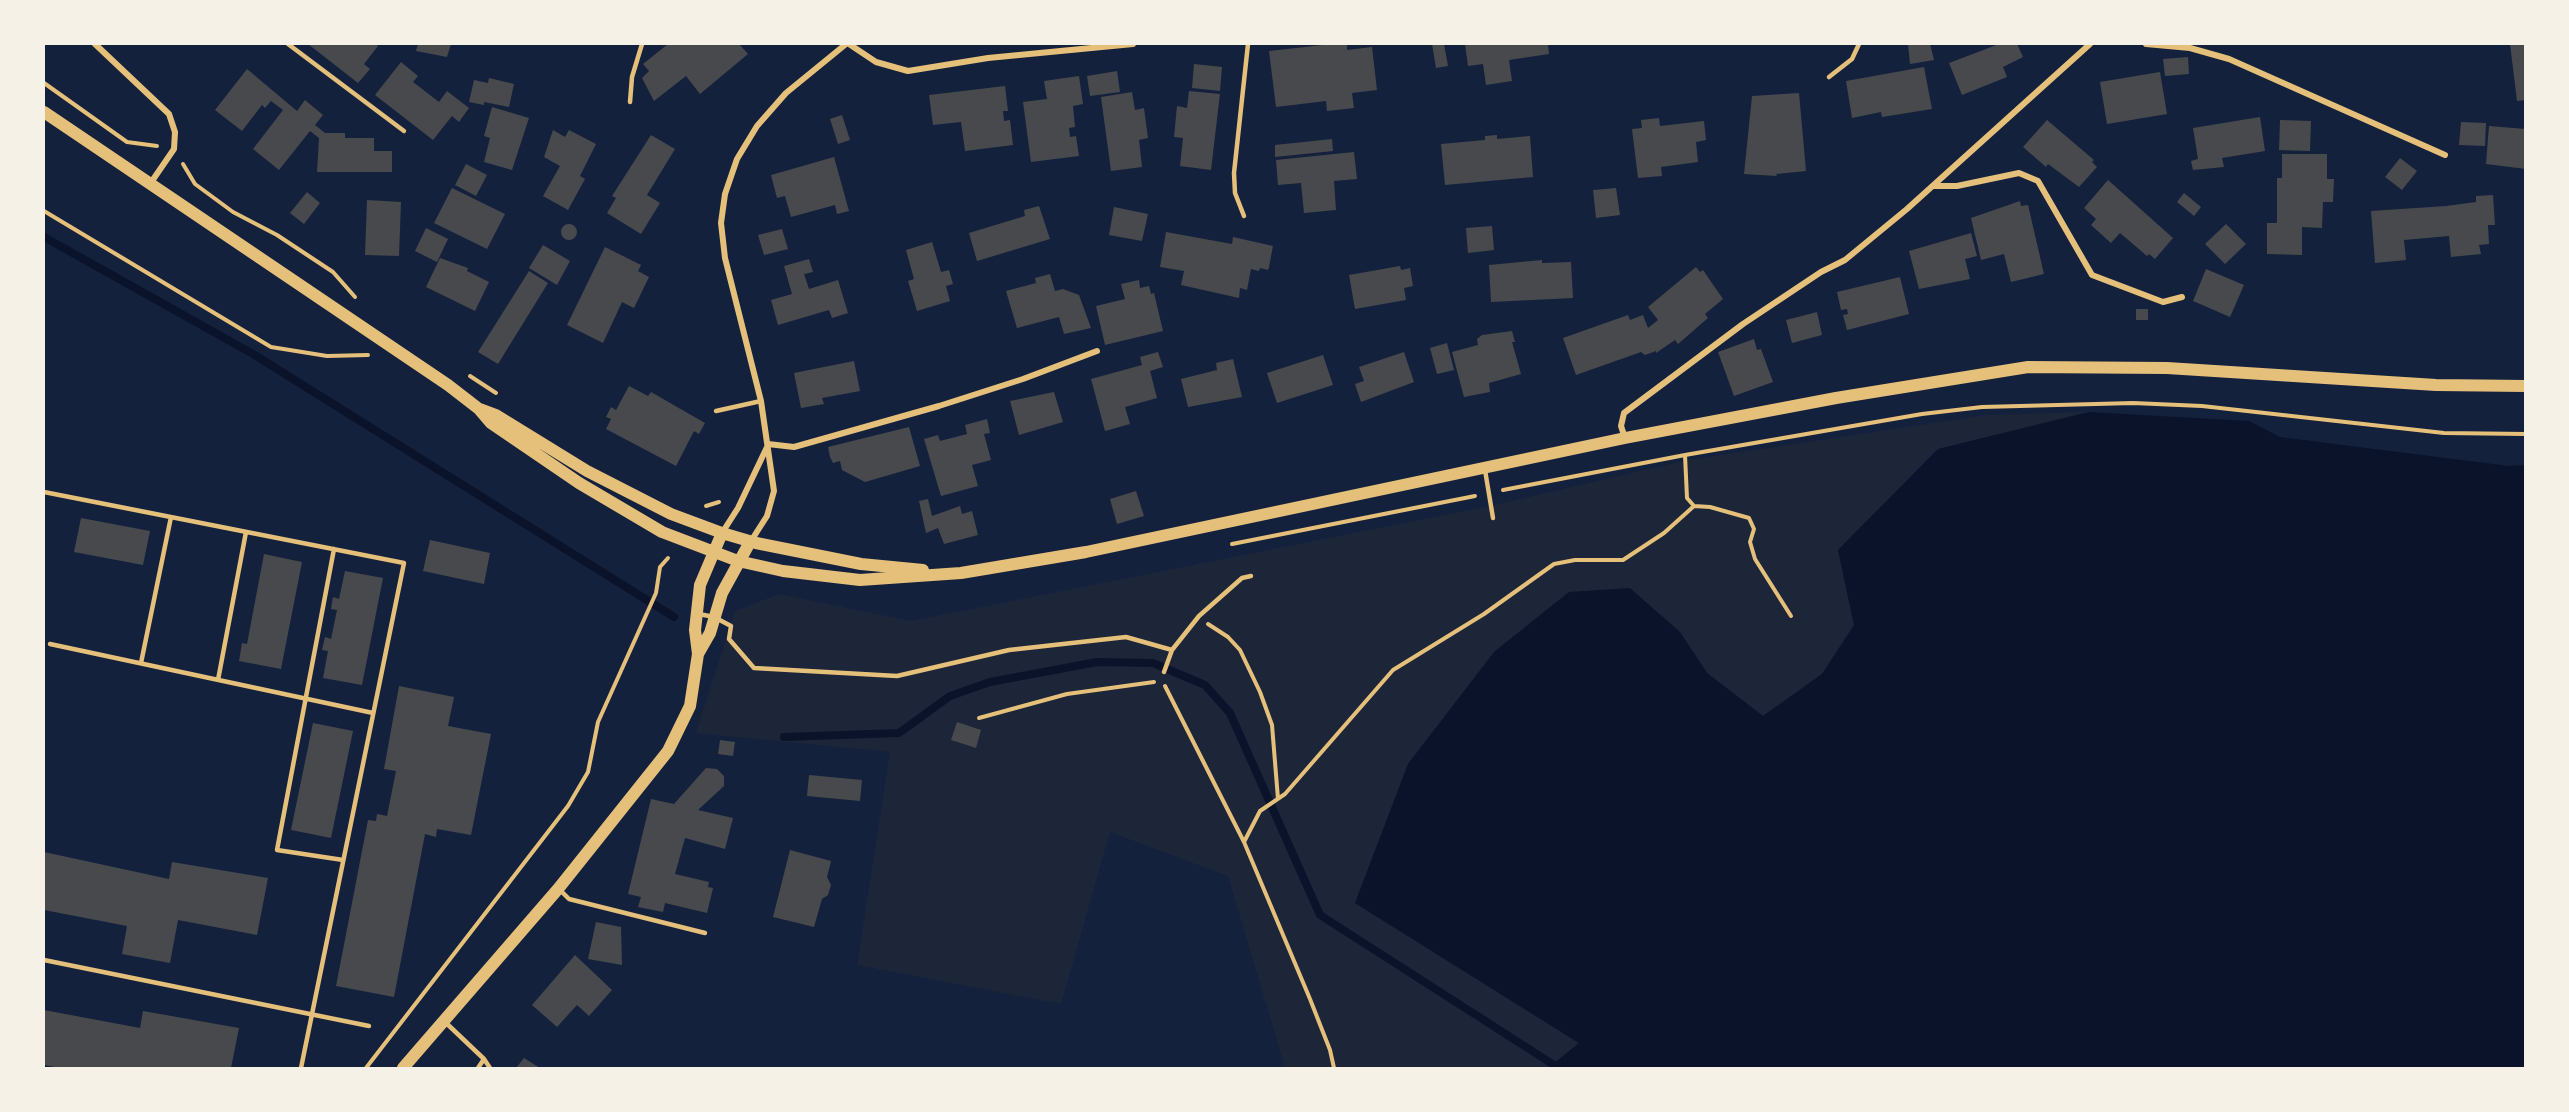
<!DOCTYPE html>
<html>
<head>
<meta charset="utf-8">
<style>
	body { margin:0 }
	#map { position:relative; width:2569px; height:1112px; overflow:hidden; background:#14213d; font-family:"Times New Roman",serif }
	canvas { display:block }
	.frame { position:absolute; inset:0; border:45px solid #f6f1e7; pointer-events:none }
</style>
</head>
<body>
<div id="map">
<canvas width="2569" height="1112"></canvas>
<div class="frame"></div>
</div>
<script>
const g = document.querySelector('canvas').getContext('2d');
g.lineJoin = 'round';
function fillPath(path, color) { g.fillStyle = color; g.fill(path, 'evenodd'); }
const poly = rows => new Path2D(rows.map(r => 'M' + r).join(''));
function stroke(path, color, width, dash) { g.strokeStyle = color; g.lineWidth = width; g.lineCap = dash ? 'butt' : 'round'; g.setLineDash(dash || []); g.stroke(path); }
const green = poly([
	[2089,412,1938,449,1838,550,1854,625,1822,674,1763,716,1707,673,1680,632,1569,592,1494,652,1408,764,1355,903,1580,1044,1548,1068,1285,1068,1228,876,1110,832,1061,1004,857,965,890,752,696,733,735,611,779,594,911,621,1490,506,1688,460,1986,415]
]);
const water = poly([
	[2089,412,2249,421,2280,437,2509,466,2525,465,2525,1068,1548,1068,1579,1043,1355,903,1408,764,1494,652,1569,592,1630,588,1680,632,1707,673,1763,716,1822,674,1854,625,1838,550,1938,449]
]);
const stream = poly([
	[44,237,253,354,674,617],
	[784,737,899,733,950,696,990,682,1097,662,1153,663,1205,685,1230,713,1320,915,1554,1065]
]);
const building = poly([
	[308,44,375,44,378,46,364,64,370,69,358,83],
	[418,44,451,44,447,57,416,51],
	[668,44,739,44,748,54,700,94,686,76,654,101,642,78,649,71,643,64],
	[1332,44,1347,44,1347,50,1372,47,1377,90,1352,93,1354,108,1327,111,1326,101,1276,107,1269,51],
	[1432,44,1444,44,1448,66,1436,68],
	[1465,44,1548,44,1549,54,1509,60,1512,81,1486,85,1483,64,1468,66],
	[1908,44,1930,44,1934,60,1910,64],
	[1999,44,2017,44,2023,57,2003,67,2007,77,1962,95,1949,63],
	[2510,44,2526,44,2526,100,2517,101],
	[2188,57,2189,74,2165,76,2163,59],
	[401,62,418,76,413,82,439,102,447,91,469,108,459,122,452,116,433,140,375,95],
	[1194,64,1222,67,1220,91,1192,88],
	[1924,67,1932,109,1882,117,1881,112,1852,118,1846,81],
	[247,69,297,111,305,100,323,115,315,125,325,133,345,133,345,138,374,138,374,151,392,151,392,172,317,172,319,138,310,131,279,170,253,149,283,110,271,101,265,108,262,105,242,131,215,110],
	[1117,71,1120,92,1090,96,1087,76],
	[2160,72,2167,114,2107,124,2100,82],
	[1079,76,1083,104,1073,106,1075,127,1069,128,1070,137,1076,136,1079,156,1031,162,1023,102,1047,99,1044,81],
	[489,78,514,84,509,107,484,102,484,105,469,102,474,80,488,83],
	[1005,86,1008,111,1003,111,1004,121,1010,120,1013,145,965,151,961,122,933,125,929,95],
	[1189,91,1220,94,1211,170,1180,166,1183,138,1174,137,1177,106,1187,108],
	[1132,92,1135,110,1144,108,1148,138,1139,140,1142,167,1111,171,1101,97],
	[1799,93,1806,171,1776,174,1777,176,1744,174,1752,96],
	[492,107,529,118,512,170,484,162,490,138,484,136],
	[842,115,850,140,838,144,830,119],
	[2260,117,2265,151,2222,158,2224,167,2193,170,2191,161,2198,159,2193,128],
	[1659,118,1660,126,1704,121,1706,140,1696,142,1698,162,1661,167,1662,176,1638,178,1632,129,1642,128,1641,120],
	[2047,120,2094,160,2092,162,2097,167,2079,187,2048,164,2046,167,2023,147],
	[2280,120,2311,121,2310,151,2279,150],
	[2461,122,2486,123,2485,146,2459,145],
	[2489,126,2526,129,2526,169,2486,164],
	[553,130,565,137,569,130,596,144,580,176,585,179,568,210,543,196,560,166,544,157],
	[651,135,675,149,647,195,660,203,641,234,607,213,616,198,612,196],
	[1497,135,1497,139,1530,136,1533,177,1445,185,1441,144,1485,140,1485,136],
	[1332,139,1333,151,1275,157,1275,145],
	[1354,152,1357,179,1334,181,1336,210,1304,213,1301,183,1278,185,1276,160],
	[2282,154,2327,154,2327,179,2334,179,2333,202,2323,202,2322,228,2302,227,2302,255,2267,254,2267,223,2277,223,2277,178,2282,178],
	[834,157,849,211,837,214,835,205,791,217,785,196,777,198,771,175],
	[2400,158,2417,171,2402,190,2385,177],
	[466,164,487,175,476,196,455,185],
	[2108,180,2173,238,2155,259,2149,254,2147,256,2120,233,2111,243,2091,225,2096,219,2084,208],
	[452,188,505,214,487,249,434,223],
	[1616,188,1620,215,1596,218,1593,190],
	[307,192,320,203,304,224,290,213],
	[2184,193,2201,207,2194,216,2177,202],
	[2493,195,2495,225,2488,225,2489,244,2479,245,2481,254,2451,257,2449,236,2404,240,2406,260,2375,263,2371,211,2446,206,2476,202,2476,196],
	[367,200,401,202,399,256,365,255],
	[2020,201,2021,206,2028,205,2044,274,2011,282,2004,254,1981,260,1971,218],
	[1039,206,1050,239,977,261,969,233,1025,216,1024,210],
	[1114,207,1148,214,1142,241,1109,235],
	[2226,224,2246,244,2225,264,2205,244],
	'561 232a8 8 0 1 1 16 0a8 8 0 1 1-16 0Z',
	[1492,226,1494,250,1468,253,1466,228],
	[426,228,448,239,437,262,415,251],
	[782,229,788,249,764,255,758,235],
	[1166,232,1232,244,1233,237,1273,246,1269,267,1268,270,1260,268,1259,271,1251,269,1247,290,1240,288,1239,298,1181,285,1184,271,1160,267],
	[1971,233,1977,256,1965,259,1970,279,1919,289,1909,251],
	[932,242,941,272,949,270,953,284,946,286,950,301,917,311,908,281,914,279,906,250],
	[543,245,570,261,557,285,529,268],
	[605,247,641,265,638,271,649,277,634,308,622,302,603,343,567,325],
	[440,258,468,268,467,271,489,282,475,311,426,287],
	[809,259,813,272,804,274,809,289,838,280,848,313,832,318,829,310,778,325,771,300,792,294,784,266],
	[1542,260,1542,263,1571,262,1573,298,1491,302,1489,265],
	[1400,266,1401,270,1410,268,1413,286,1404,288,1406,300,1355,309,1349,275],
	[1696,267,1700,272,1703,270,1723,299,1705,314,1708,318,1678,344,1675,340,1656,353,1656,351,1645,355,1641,352,1576,375,1563,338,1628,315,1630,320,1643,315,1648,328,1658,320,1648,307],
	[2206,269,2244,285,2230,317,2193,301],
	[529,271,548,283,498,364,478,352],
	[1050,274,1055,291,1063,289,1079,295,1091,328,1064,334,1059,317,1017,328,1006,291,1036,283,1035,278],
	[1900,277,1909,314,1847,330,1843,315,1848,314,1847,309,1841,310,1837,292],
	[1139,280,1140,288,1149,286,1151,294,1154,293,1163,331,1105,345,1096,306,1125,299,1121,284],
	[2136,309,2148,309,2148,320,2136,320],
	[1817,312,1822,335,1792,343,1786,320],
	[1512,331,1515,342,1512,342,1521,374,1489,383,1490,392,1464,397,1452,352,1478,345,1477,339,1482,335],
	[1754,339,1757,350,1761,349,1773,382,1734,396,1718,352],
	[1447,343,1454,370,1437,374,1430,348],
	[1158,352,1163,367,1150,371,1157,398,1125,407,1130,424,1105,431,1091,379,1142,365,1140,357],
	[1404,352,1414,382,1361,402,1355,384,1364,381,1359,367],
	[1323,355,1333,385,1277,403,1267,373],
	[1233,359,1242,397,1188,407,1181,379,1217,370,1216,363],
	[854,361,860,391,822,398,824,404,801,408,794,373],
	[629,386,648,396,651,392,705,423,699,434,694,431,676,466,606,429,611,419,606,417,611,407,616,410],
	[1054,392,1063,422,1019,435,1010,401],
	[987,419,990,433,984,434,991,460,972,465,978,486,941,496,924,439,938,435,940,441,967,434,965,425],
	[909,427,920,466,865,482,842,470,840,461,833,463,830,457,828,447],
	[1136,491,1144,516,1117,524,1110,499],
	[928,499,932,516,960,506,962,514,972,511,978,535,944,544,938,528,926,533,919,501],
	[81,518,150,531,143,565,74,552],
	[430,540,490,553,484,584,423,571],
	[264,554,302,562,281,669,239,661,242,643,247,644],
	[345,571,383,578,362,685,323,678,328,651,322,650,325,637,331,639,337,610,331,609,333,597,339,599],
	[399,686,454,697,448,726,491,734,471,835,437,829,436,837,425,834,394,997,336,986,368,820,376,821,377,814,387,816,396,771,384,769],
	[957,722,981,730,976,748,951,740],
	[313,723,353,731,331,838,291,830],
	[720,740,735,742,733,756,718,754],
	[706,768,717,769,724,776,724,786,698,810,733,818,725,849,685,838,675,874,709,882,708,887,713,888,707,913,665,903,663,912,638,907,641,897,628,894,651,799,674,804],
	[809,775,862,780,860,801,807,796],
	[790,850,831,861,827,877,831,885,828,895,822,899,814,927,773,917],
	[44,852,169,879,172,862,268,878,257,935,178,920,170,963,122,954,127,926,44,910],
	[596,922,621,927,622,965,588,959],
	[575,955,612,990,589,1016,577,1005,557,1027,532,1005],
	[44,1010,140,1028,143,1011,239,1028,231,1068,61,1068,44,1065],
	[524,1058,540,1068,516,1068]
]);
const path = poly([
	[44,83,127,142,157,146],
	[183,164,195,184,233,212,277,235,333,272,355,297],
	[44,211,271,347,327,356,368,355],
	[470,376,496,393],
	[1685,455,1687,498,1694,506,1710,507,1749,518,1754,529,1750,542,1755,559,1791,616],
	[1503,490,1685,455,1922,414,1982,407,2133,403,2202,406,2444,433,2526,434],
	[706,506,719,502],
	[1232,544,1475,496],
	[1208,624,1228,637,1240,650,1260,692,1272,725,1278,799],
	[1165,686,1244,842,1310,999,1330,1050,1334,1068],
	[979,718,1067,694,1154,682],
	[1244,842,1260,811,1285,794,1393,670,1484,614,1554,564,1575,560,1623,560,1664,533,1694,506],
	[366,1068,568,806,588,772,598,722,656,593,660,567,668,558]
]);
const service = poly([
	[288,44,404,131],
	[1829,77,1852,59,1859,44],
	[630,102,632,77,642,44],
	[1244,216,1235,193,1234,173,1248,44],
	[716,411,761,401],
	[1485,470,1493,518],
	[44,492,404,563,301,1068],
	[334,549,277,850,343,860],
	[699,614,714,617,731,626,729,639,754,668,897,676,1009,650,1126,637,1172,650],
	[50,644,373,713],
	[141,663,171,517],
	[1164,672,1172,650,1199,616,1242,578,1251,576],
	[218,680,246,532],
	[560,890,569,899,705,933],
	[44,960,369,1026],
	[444,1021,484,1059,478,1068],
	[484,1059,490,1068]
]);
const minor = poly([
	[95,44,169,114,175,132,174,149,150,184],
	[849,44,876,62,908,71,988,58,1133,44],
	[2146,44,2190,48,2229,59,2445,155],
	[1933,186,1957,186,2019,173,2038,181,2092,275,2163,302,2182,297],
	[1625,438,1621,426,1624,413,1743,324,1821,272,1845,260,1907,209,2090,44],
	[768,444,794,447,939,406,1023,379,1097,351],
	[722,533,738,508,768,445],
	[751,541,767,516,774,491,761,401,725,258,721,223,725,194,737,159,757,126,786,93,846,44]
]);
const secondary = poly([
	[44,112,448,385,479,409,491,423,579,483,662,532,738,561,783,571,860,580,961,573,1086,552,1625,438,1836,398,2028,367,2167,368,2436,385,2526,386],
	[480,409,496,415,587,471,671,514,722,533,756,543,861,564,923,570],
	[698,654,710,633,722,593,750,542],
	[403,1068,558,889,668,751,690,706,698,654,695,630,700,585,722,533]
]);
fillPath(green, '#1d2539');
fillPath(water, '#0b132b');
stroke(stream, '#0b132b', 8);
fillPath(building, '#48494c');
stroke(path, '#e5c07b', 4);
stroke(service, '#e5c07b', 4.5);
stroke(minor, '#e5c07b', 6);
stroke(secondary, '#e5c07b', 12);
</script>
</body>
</html>
